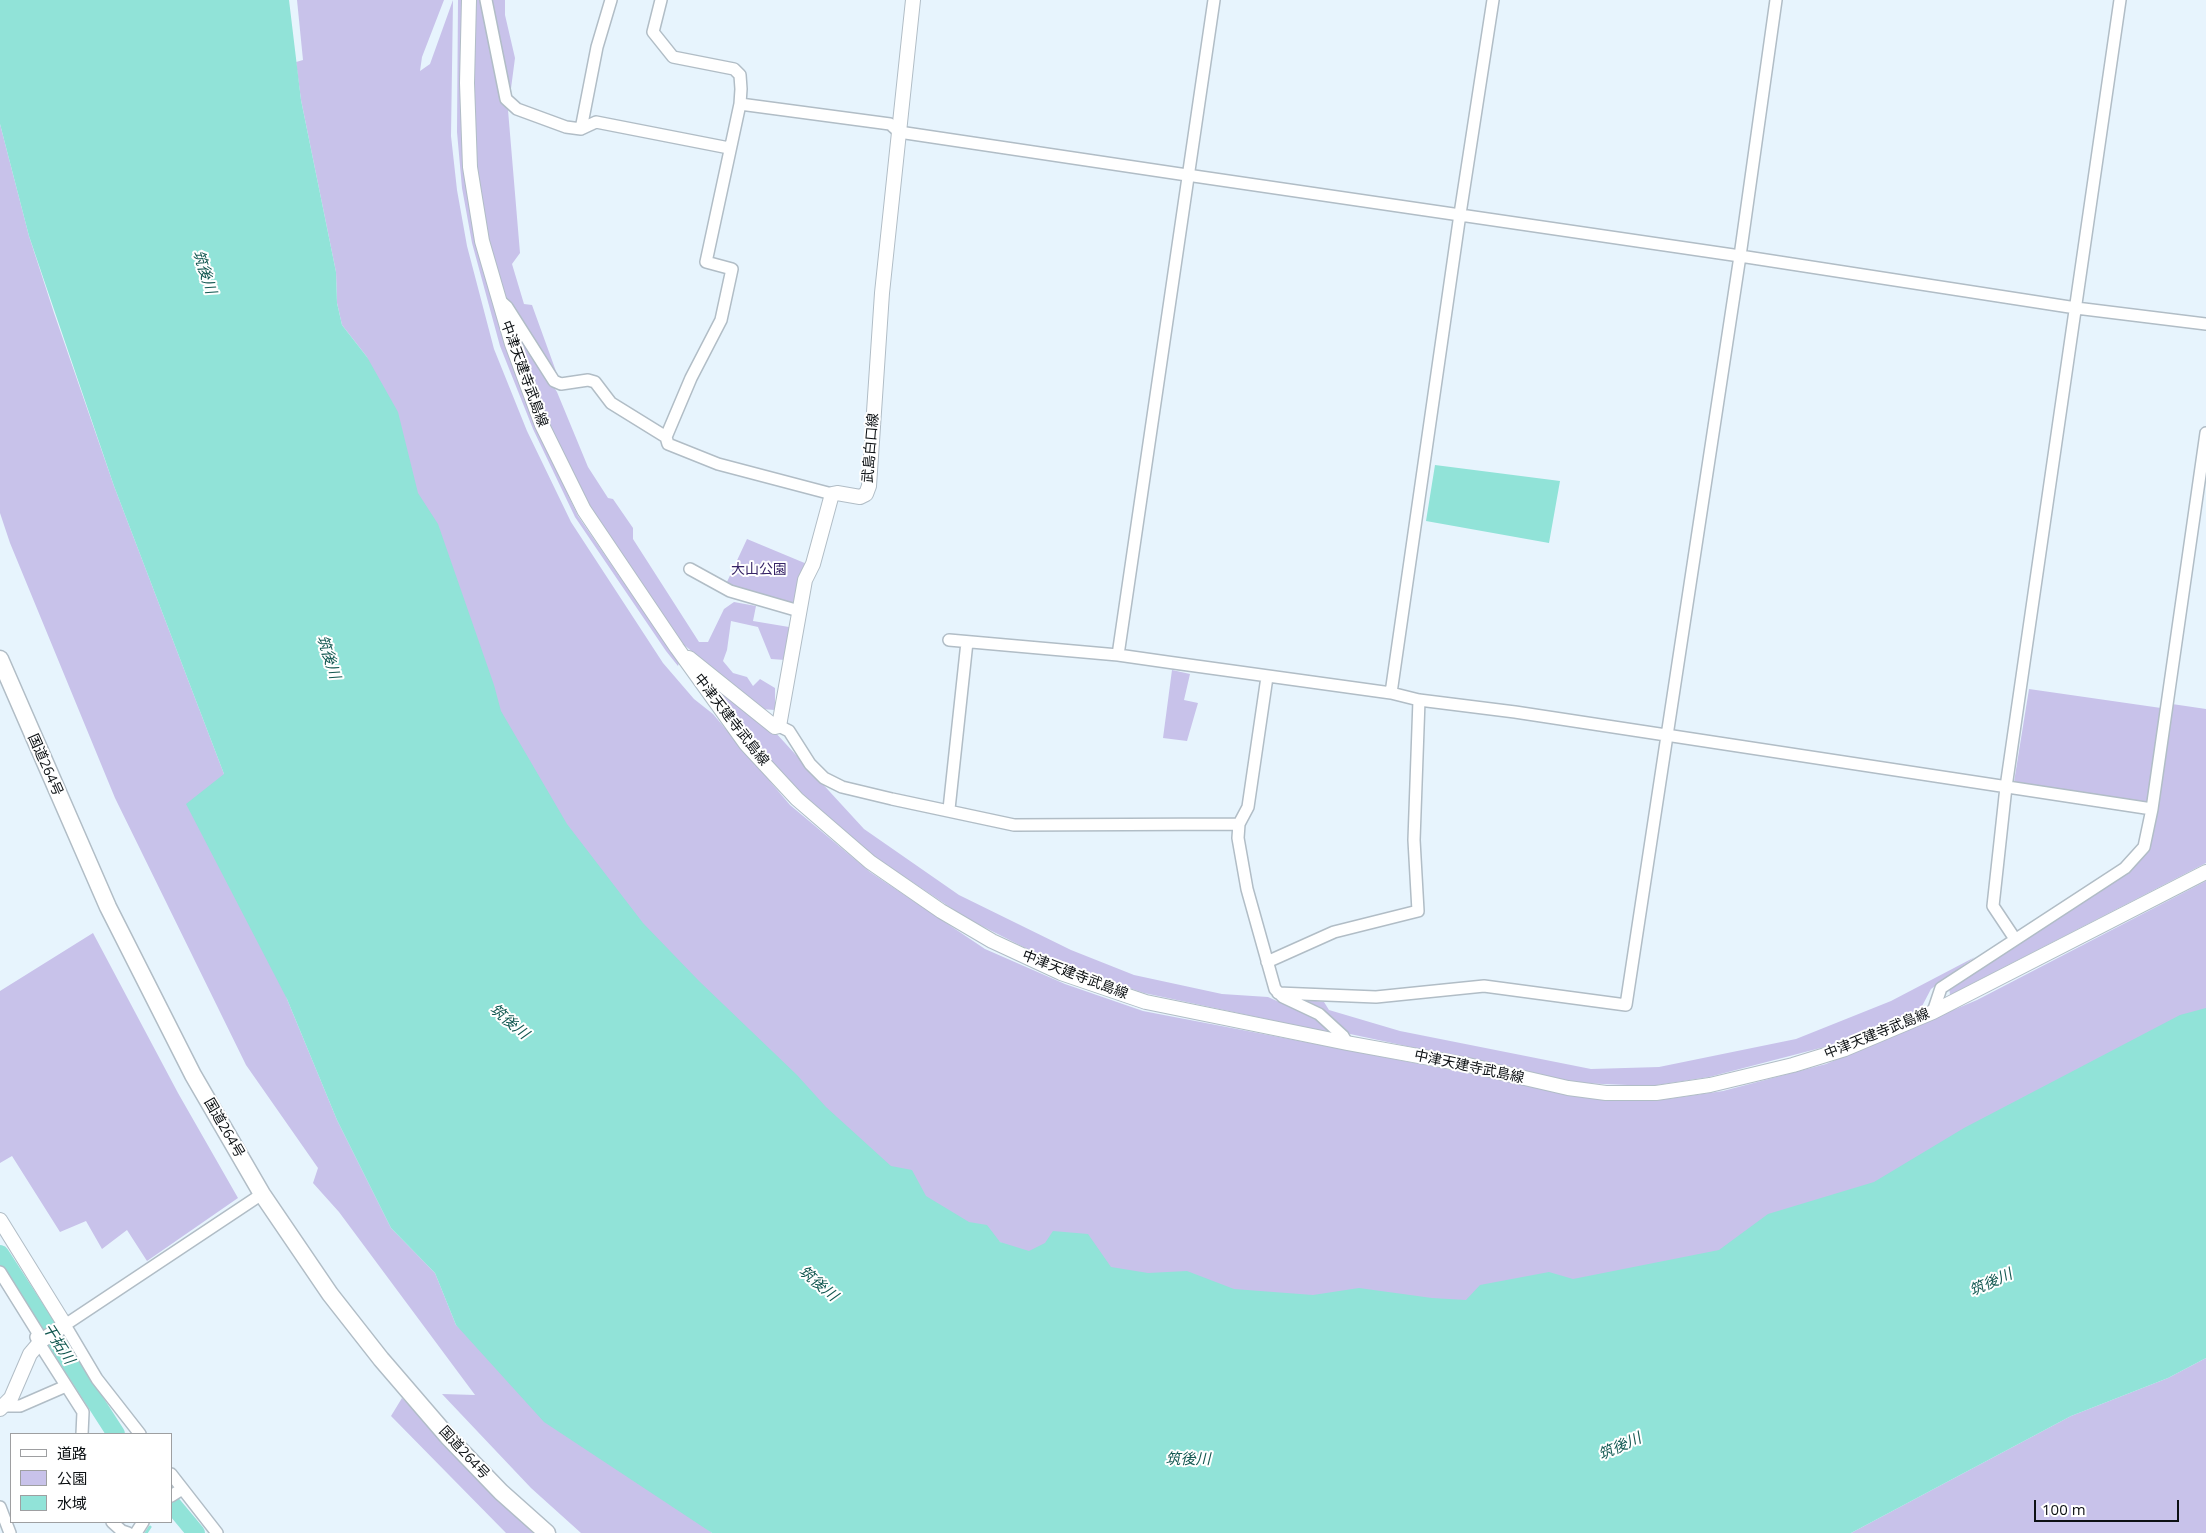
<!DOCTYPE html>
<html>
<head>
<meta charset="utf-8">
<style>
	body { margin:0 }
	#map { position:relative; width:2206px; height:1533px; overflow:hidden; background:#e7f4fd; font-family:"Open Sans","Noto Sans JP",sans-serif }
	canvas { display:block }
	.legend { position:absolute; left:10px; top:1433px; width:162px; height:90px; box-sizing:border-box; background:#fff; border:1px solid #9e9fa1; margin:0; padding:6px 9px; list-style:none; font-size:15px; color:#0c1013 }
	.legend li { display:flex; align-items:center; gap:10px; height:25px }
	.legend b { width:25px; border:1px solid #9e9fa1 }
	.scale { position:absolute; left:2034px; top:1500px; width:145px; height:22px; box-sizing:border-box; border:2px solid #0c1013; border-top:0; padding-left:6px; font-size:15px; line-height:18px; white-space:nowrap; color:#0c1013; -webkit-text-stroke:4px #fff; paint-order:stroke }
</style>
</head>
<body>
<div id="map">
<canvas width="2206" height="1533"></canvas>
<ul class="legend">
<li><b style="height:6px;background:#fff"></b>道路</li>
<li><b style="height:14px;background:#c8c2ea"></b>公園</li>
<li><b style="height:14px;background:#91e3d8"></b>水域</li>
</ul>
<div class="scale">100 m</div>
</div>
<script>
const g = document.querySelector('canvas').getContext('2d');
g.lineJoin = 'round';
function fillPath(path, color) { g.fillStyle = color; g.fill(path, 'evenodd'); }
const poly = rows => new Path2D(rows.map(r => 'M' + r).join(''));
function stroke(path, color, width, dash) { g.strokeStyle = color; g.lineWidth = width; g.lineCap = dash ? 'butt' : 'round'; g.setLineDash(dash || []); g.stroke(path); }
function write(font, color, halo, rows, align = 'center') {
  g.font = font + ' "Open Sans","Noto Sans JP",sans-serif'; g.lineWidth = 4; g.setLineDash([]); g.textBaseline = 'middle'; g.strokeStyle = halo; g.fillStyle = color; for (const [text, x, y, turn = 0] of rows) {
    g.save(); g.translate(x, y); g.rotate((+turn || 0) * Math.PI / 180); g.textAlign = isNaN(turn) ? turn : align; if (halo) g.strokeText(text, 0, 0); g.fillText(text, 0, 0); g.restore();
  }
}
const green = poly([
	[297,0,444,0,422,57,420,71,430,64,453,0,451,136,457,190,467,246,494,349,527,431,571,522,663,663,694,699,713,714,790,805,870,872,985,949,1065,984,1143,1011,1467,1073,1576,1096,1653,1101,1723,1091,1826,1064,1977,1000,2206,881,2206,1025,1877,1202,1538,1315,1081,1285,913,1196,636,924,489,714,397,483,367,357,342,325,337,303,336,272,301,100,296,62,303,60],
	[458,0,463,0,477,241,508,351,537,429,578,516,679,663,678,666,666,651,575,517,533,429,500,346,472,243,462,188,457,132],
	[476,0,483,0,502,103,508,110,520,253,512,264,524,304,532,305,557,374,502,291,486,231,476,159,472,77],
	[490,0,505,0,505,15,515,58,510,96],
	[0,124,29,236,54,313,114,486,224,774,287,999,337,1120,391,1228,435,1273,456,1325,712,1533,581,1533,531,1488,442,1394,475,1395,339,1212,313,1183,318,1168,246,1065,115,798,10,543,0,513],
	[508,315,557,392,588,467,608,498,613,499,633,528,633,539,699,642,708,642,724,609,734,602,756,606,753,621,789,627,785,660,771,659,758,627,731,621,727,650,723,661,733,673,747,677,753,686,760,679,775,688,775,710,761,709,677,639,587,503,547,422],
	[747,539,807,564,796,605,726,584],
	[696,668,774,731,864,829,959,895,1071,950,1134,975,1222,994,1268,997,1315,1018,1332,1033,1144,993,1055,963,966,918,872,855,798,790,750,738],
	[1172,670,1190,674,1184,700,1198,703,1187,741,1163,738],
	[2029,689,2161,708,2172,704,2206,709,2206,863,1950,995,1949,986,2127,873,2155,809,2014,782],
	[93,933,178,1093,238,1198,147,1261,127,1230,102,1249,86,1221,60,1232,12,1156,0,1163,0,991],
	[1975,957,1931,989,1920,1010,1832,1045,1709,1077,1651,1086,1580,1083,1350,1034,1319,1010,1291,998,1324,1002,1329,1010,1400,1031,1591,1069,1659,1067,1796,1039,1891,1001],
	[2206,1358,2206,1533,1851,1533,2071,1416,2168,1378],
	[402,1398,499,1500,533,1533,506,1533,391,1416]
]);
const water = poly([
	[0,0,289,0,301,100,336,272,337,303,342,325,367,357,398,412,418,493,438,524,494,685,501,711,567,824,643,923,699,981,797,1075,826,1107,891,1166,912,1170,926,1196,969,1222,987,1225,1000,1242,1029,1251,1045,1243,1053,1231,1088,1234,1111,1267,1148,1273,1187,1271,1234,1289,1313,1295,1359,1288,1432,1298,1466,1300,1480,1285,1549,1272,1573,1279,1719,1250,1768,1214,1874,1182,1964,1128,2180,1015,2206,1008,2206,1358,2168,1378,2071,1416,1851,1533,712,1533,544,1422,456,1325,435,1273,391,1228,337,1120,287,999,186,804,224,774,114,486,29,236,0,124],
	[1435,465,1560,481,1549,543,1426,521]
]);
const stream = poly([
	[171,1509,174,1507],
	[146,1533,150,1527]
]);
const river = poly([
	[0,1254,116,1434],
	[171,1503,196,1533]
]);
const minor = poly([
	[486,0,506,99,517,109,566,127,581,129,596,122,729,148],
	[661,0,653,32,673,57,734,69,740,75,741,89,740,104,706,262,732,269,721,320,691,378,666,437],
	[740,104,890,124,899,132,1187,175,1740,256,2076,308,2206,324],
	[581,129,597,47,611,0],
	[499,300,507,307,554,381,561,384,588,380,595,382,611,403,666,437,668,444,718,464,832,494],
	[690,569,730,591,799,611],
	[949,640,1118,655,1167,662,1391,693,1419,700,1515,712,2152,809],
	[1118,655,1214,0],
	[1267,677,1248,807,1239,824,1238,838,1247,889,1275,989,1283,997,1319,1014,1343,1036,1347,1043],
	[1391,693,1460,214,1493,0],
	[779,726,789,731,810,764,824,778,842,787,892,799,1014,825,1239,824],
	[949,809,967,642],
	[2015,939,1993,906,2006,787,2120,0],
	[1267,962,1334,932,1418,911,1414,840,1419,700],
	[1278,993,1376,997,1484,986,1626,1005,1740,256,1776,0],
	[1933,1012,1941,988,2125,868,2144,847,2152,809,2206,433],
	[0,1272,38,1333,36,1337,39,1343,83,1412,82,1434],
	[6,1406,20,1406,66,1386],
	[140,1434,97,1379,65,1325,262,1194],
	[171,1474,217,1533],
	[171,1496,182,1489],
	[0,1507,10,1533],
	[112,1522,122,1531,128,1533],
	[136,1533,143,1522]
]);
const major = poly([
	[469,0,467,83,470,167,482,241,512,344,542,425,584,510,677,648,746,744,797,799,870,862,941,911,992,941,1061,973,1146,1002,1347,1043,1468,1065,1568,1088,1606,1093,1656,1093,1710,1085,1793,1065,1845,1049,1933,1012,2206,872],
	[689,658,775,727,779,726,805,580,813,564,832,494,837,493,860,497,866,494,869,486,882,293,913,0],
	[0,1220,65,1325,41,1341,30,1354,11,1398,0,1409]
]);
const highway = poly([
	[0,659,108,907,193,1075,262,1194,330,1294,381,1359,449,1438,501,1492,547,1533]
]);
const streetNames = [
	["中津天建寺武島線",524,374,70],
	["武島白口線",871,448,-85],
	["中津天建寺武島線",731,720,52],
	["国道264号",45,765,66],
	["中津天建寺武島線",1075,975,21],
	["中津天建寺武島線",1877,1034,-22],
	["中津天建寺武島線",1469,1067,12],
	["国道264号",224,1128,60],
	["国道264号",464,1453,47]
];
const parkNames = [
	["大山公園",759,570]
];
const waterNames = [
	["筑後川",204,272,72],
	["筑後川",328,657,72],
	["筑後川",509,1022,40],
	["筑後川",1991,1283,-24],
	["筑後川",818,1284,40],
	["干拓川",58,1344,57],
	["筑後川",1620,1447,-24],
	["筑後川",1188,1460]
];
fillPath(green, '#c8c2ea');
fillPath(water, '#91e3d8');
stroke(stream, '#91e3d8', 3);
stroke(river, '#91e3d8', 18);
stroke(minor, '#b1bdc6', 14);
stroke(major, '#b1bdc6', 16);
stroke(highway, '#b1bdc6', 19);
stroke(minor, '#fff', 11);
stroke(major, '#fff', 14);
stroke(highway, '#fff', 16);
write('14px', '#0c1013', '#fff', streetNames);
write('14px', '#362366', '#fff', parkNames);
write('italic 15px', '#145952', '#fff', waterNames);
</script>
</body>
</html>
